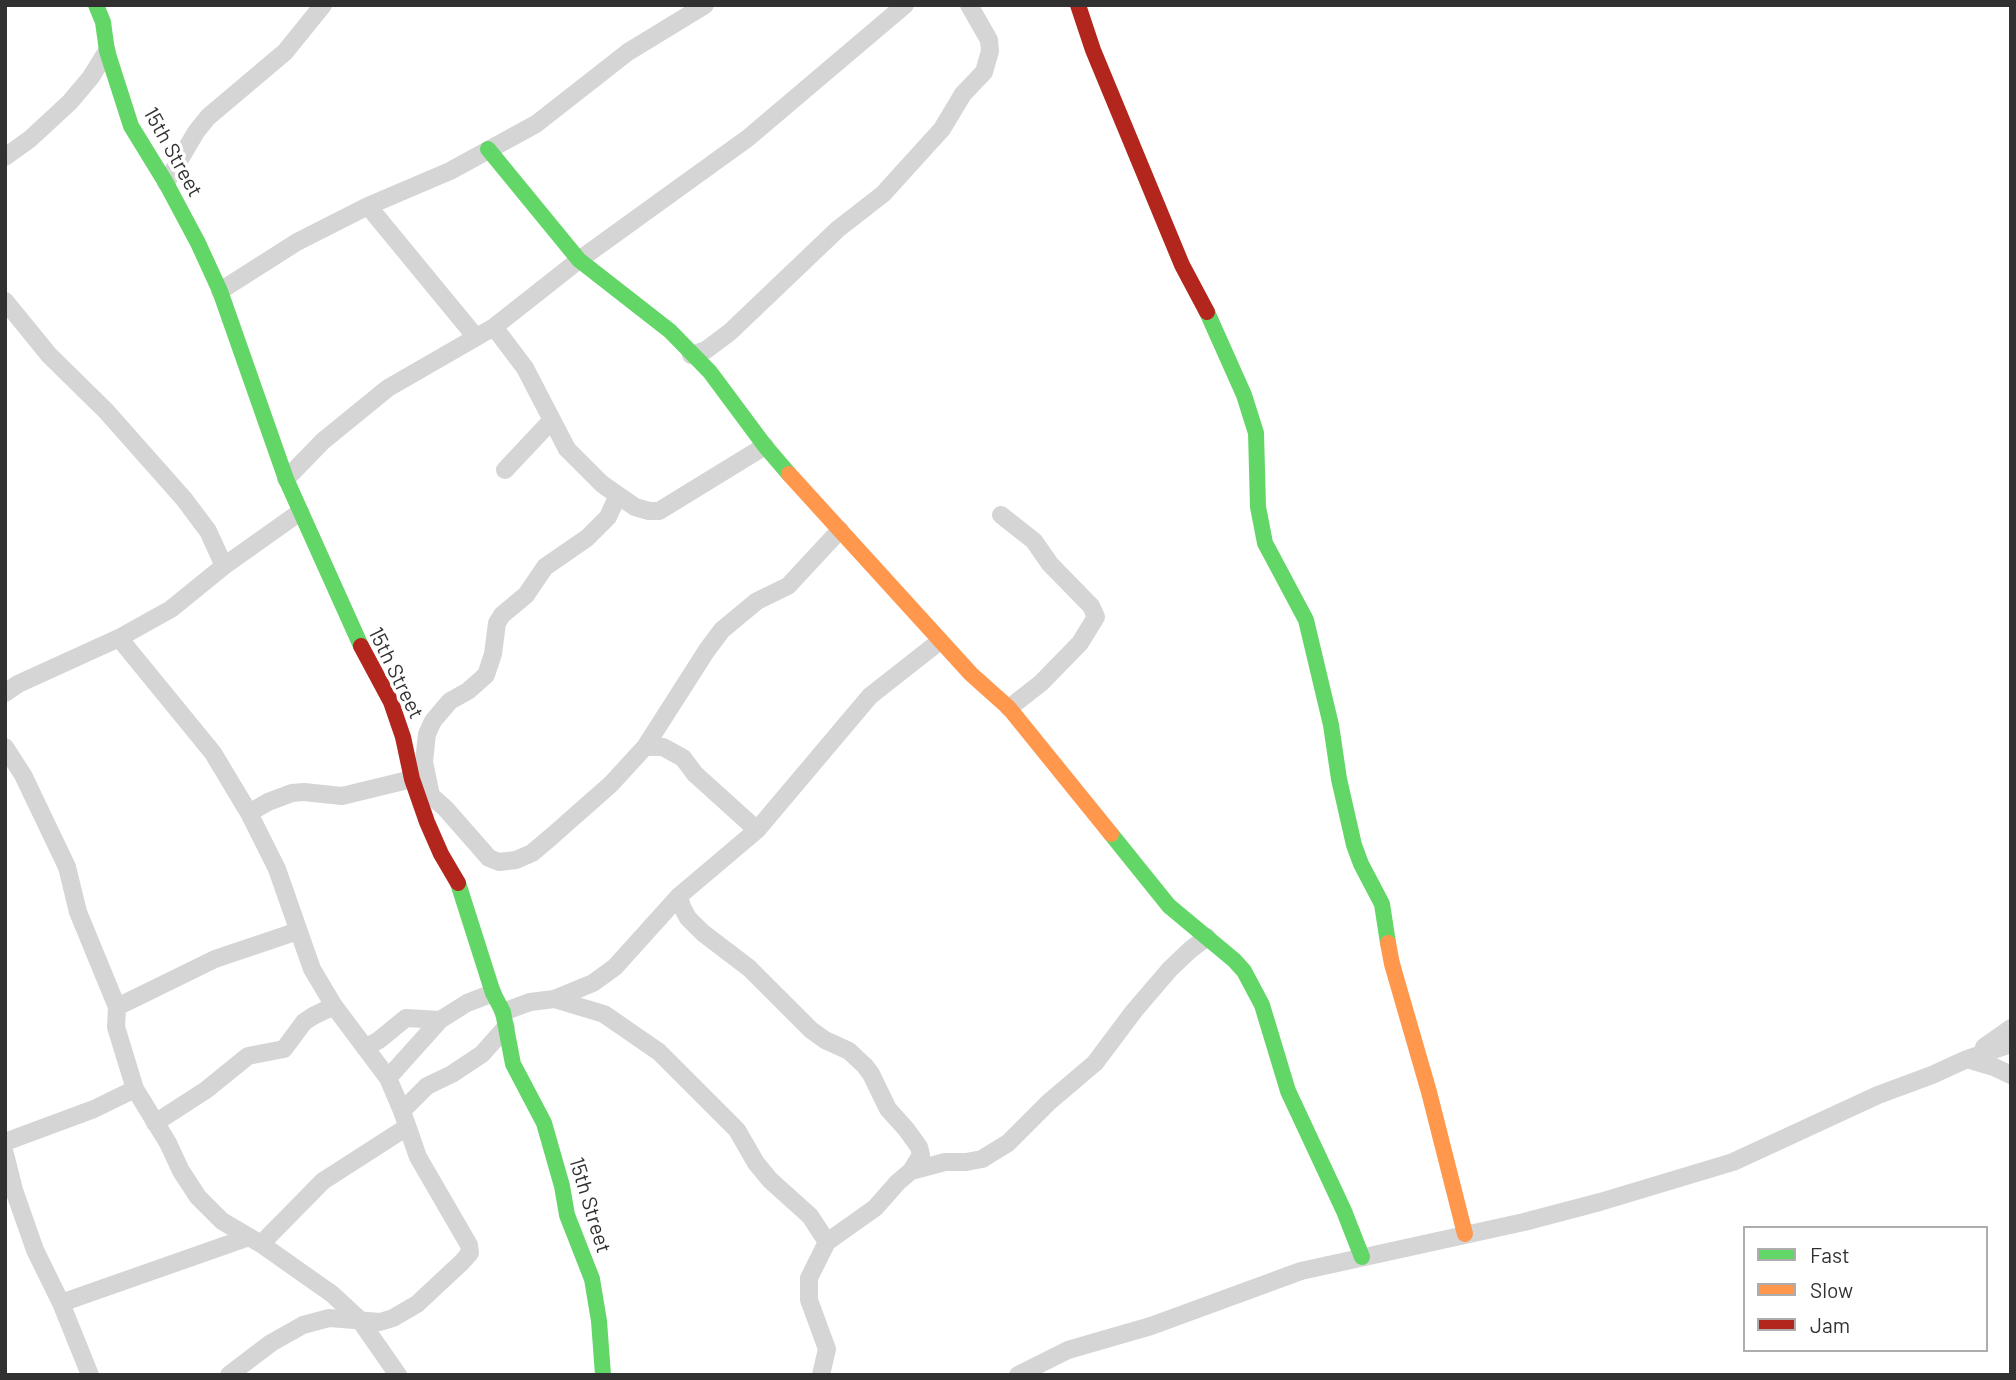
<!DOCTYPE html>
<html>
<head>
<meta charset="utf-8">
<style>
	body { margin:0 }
	#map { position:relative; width:2016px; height:1380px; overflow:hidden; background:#fff; font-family:Barlow,sans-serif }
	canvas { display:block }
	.frame { position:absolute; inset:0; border:7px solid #313131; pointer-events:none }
	.legend { position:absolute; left:1743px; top:1226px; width:245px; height:126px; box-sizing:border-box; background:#fff; border:2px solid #adadad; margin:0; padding:9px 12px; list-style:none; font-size:21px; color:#313131 }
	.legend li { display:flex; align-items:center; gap:14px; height:35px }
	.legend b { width:35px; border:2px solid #adadad }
</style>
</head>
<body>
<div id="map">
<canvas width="2016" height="1380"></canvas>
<div class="frame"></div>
<ul class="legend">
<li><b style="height:9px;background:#63d668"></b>Fast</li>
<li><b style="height:9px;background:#ff974d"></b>Slow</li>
<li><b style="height:9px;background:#b3261e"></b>Jam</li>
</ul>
</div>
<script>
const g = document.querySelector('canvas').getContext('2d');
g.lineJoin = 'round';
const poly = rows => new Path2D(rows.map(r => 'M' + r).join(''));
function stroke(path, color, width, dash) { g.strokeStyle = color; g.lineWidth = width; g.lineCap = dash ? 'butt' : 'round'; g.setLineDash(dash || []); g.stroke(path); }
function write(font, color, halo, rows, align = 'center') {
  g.font = font + ' Barlow,sans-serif'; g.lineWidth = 7; g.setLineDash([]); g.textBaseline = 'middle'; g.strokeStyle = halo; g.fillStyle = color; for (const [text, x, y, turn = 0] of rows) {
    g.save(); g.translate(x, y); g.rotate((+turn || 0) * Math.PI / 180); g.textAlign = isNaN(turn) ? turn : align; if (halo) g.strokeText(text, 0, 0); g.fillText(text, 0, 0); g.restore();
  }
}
const street = poly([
	[5,157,30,139,70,102,91,77,107,51],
	[166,183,196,132,208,117,285,52,323,5],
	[368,206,475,336],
	[220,291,297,242,368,206,450,171,536,124,628,52,705,5],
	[5,301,49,355,106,411,184,499,208,531,224,566],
	[494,327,525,368,567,449,602,484,635,507,649,511,659,511,765,446],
	[691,355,706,350,730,332,838,229,883,194,942,129,963,94,984,72,990,51,989,40,969,5],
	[505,470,552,420],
	[286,479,323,441,388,388,494,327,579,260,748,138,905,5],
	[1001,515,1034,541,1050,564,1091,606,1096,617,1080,643,1041,683,1009,708],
	[119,638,213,753,249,813,277,869,312,969,334,1006,388,1078,402,1111,418,1157,469,1245,470,1253,461,1263,417,1304,393,1318,380,1322,329,1318,303,1325,271,1343,229,1375],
	[5,693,18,684,119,638,171,609,224,566,300,512],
	[5,747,23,775,67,867,78,912,117,1007,116,1027,135,1089,168,1143,181,1171,198,1197,222,1221,261,1244,332,1294,359,1319,398,1375],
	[645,747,707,650,722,630,757,601,788,586,840,530],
	[431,795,424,762,427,734,433,721,450,701,468,691,486,675,493,654,497,623,502,615,526,595,545,567,587,538,608,517,618,495],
	[249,813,268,802,292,793,304,792,342,796,412,779,445,808,489,858,499,862,516,860,532,853,551,837,611,784,645,747,663,747,683,758,695,774,757,830],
	[679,896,682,907,688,918,703,933,749,968,811,1030,825,1040,849,1051,865,1066,871,1074,888,1109,906,1129,919,1147,921,1155,911,1171],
	[554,999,604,1014,659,1052,737,1130,756,1163,770,1180,810,1216,827,1242],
	[117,1007,215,959,298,931],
	[503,1012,530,1002,554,999,593,983,615,967,679,896,757,830,870,696,940,641],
	[1984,1047,2011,1028],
	[365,1048,379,1040,406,1018,440,1020,467,1003,493,993],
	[1967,1059,1994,1067,2011,1075],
	[388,1078,440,1020],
	[402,1111,427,1086,452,1074,482,1054,506,1027],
	[155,1123,206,1090,248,1056,284,1049,304,1022,313,1016,334,1006],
	[5,1142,94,1109,135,1089],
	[5,1154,14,1190,35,1250,61,1303,90,1375],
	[261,1244,323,1181,407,1127],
	[61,1303,249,1237],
	[821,1375,827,1349,809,1300,809,1278,827,1242,875,1208,898,1182,911,1171,945,1162,966,1162,982,1159,1008,1143,1049,1102,1095,1063,1134,1011,1170,969,1190,950,1207,937],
	[1018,1375,1068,1350,1151,1326,1301,1271,1524,1222,1600,1202,1733,1162,1878,1095,1932,1075,1967,1059,2011,1044]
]);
const fast = poly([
	[96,5,103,22,107,51,131,126,166,183,198,243,220,291,286,479,361,646],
	[488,149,579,260,670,331,710,372,765,446,789,474],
	[1207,312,1244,395,1256,433,1258,507,1265,543,1306,620,1331,725,1339,779,1354,845,1361,864,1382,904,1388,943],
	[1111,834,1169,906,1234,960,1244,971,1262,1005,1288,1091,1344,1211,1362,1257],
	[458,883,493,993,503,1012,513,1064,544,1123,562,1186,567,1215,592,1279,599,1321,603,1375]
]);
const slow = poly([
	[789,474,971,674,1009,708,1111,834],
	[1388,943,1392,964,1429,1092,1465,1234]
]);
const jam = poly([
	[1078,5,1093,50,1182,265,1207,312],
	[361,646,391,702,403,737,412,779,427,822,441,854,458,883]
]);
const streetNames = [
	["15th Street",173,152,61],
	["15th Street",396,673,64],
	["15th Street",590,1205,73]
];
stroke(street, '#d5d5d5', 18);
stroke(fast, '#63d668', 16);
stroke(slow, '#ff974d', 16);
stroke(jam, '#b3261e', 16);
write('21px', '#313131', '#fff', streetNames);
</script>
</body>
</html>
